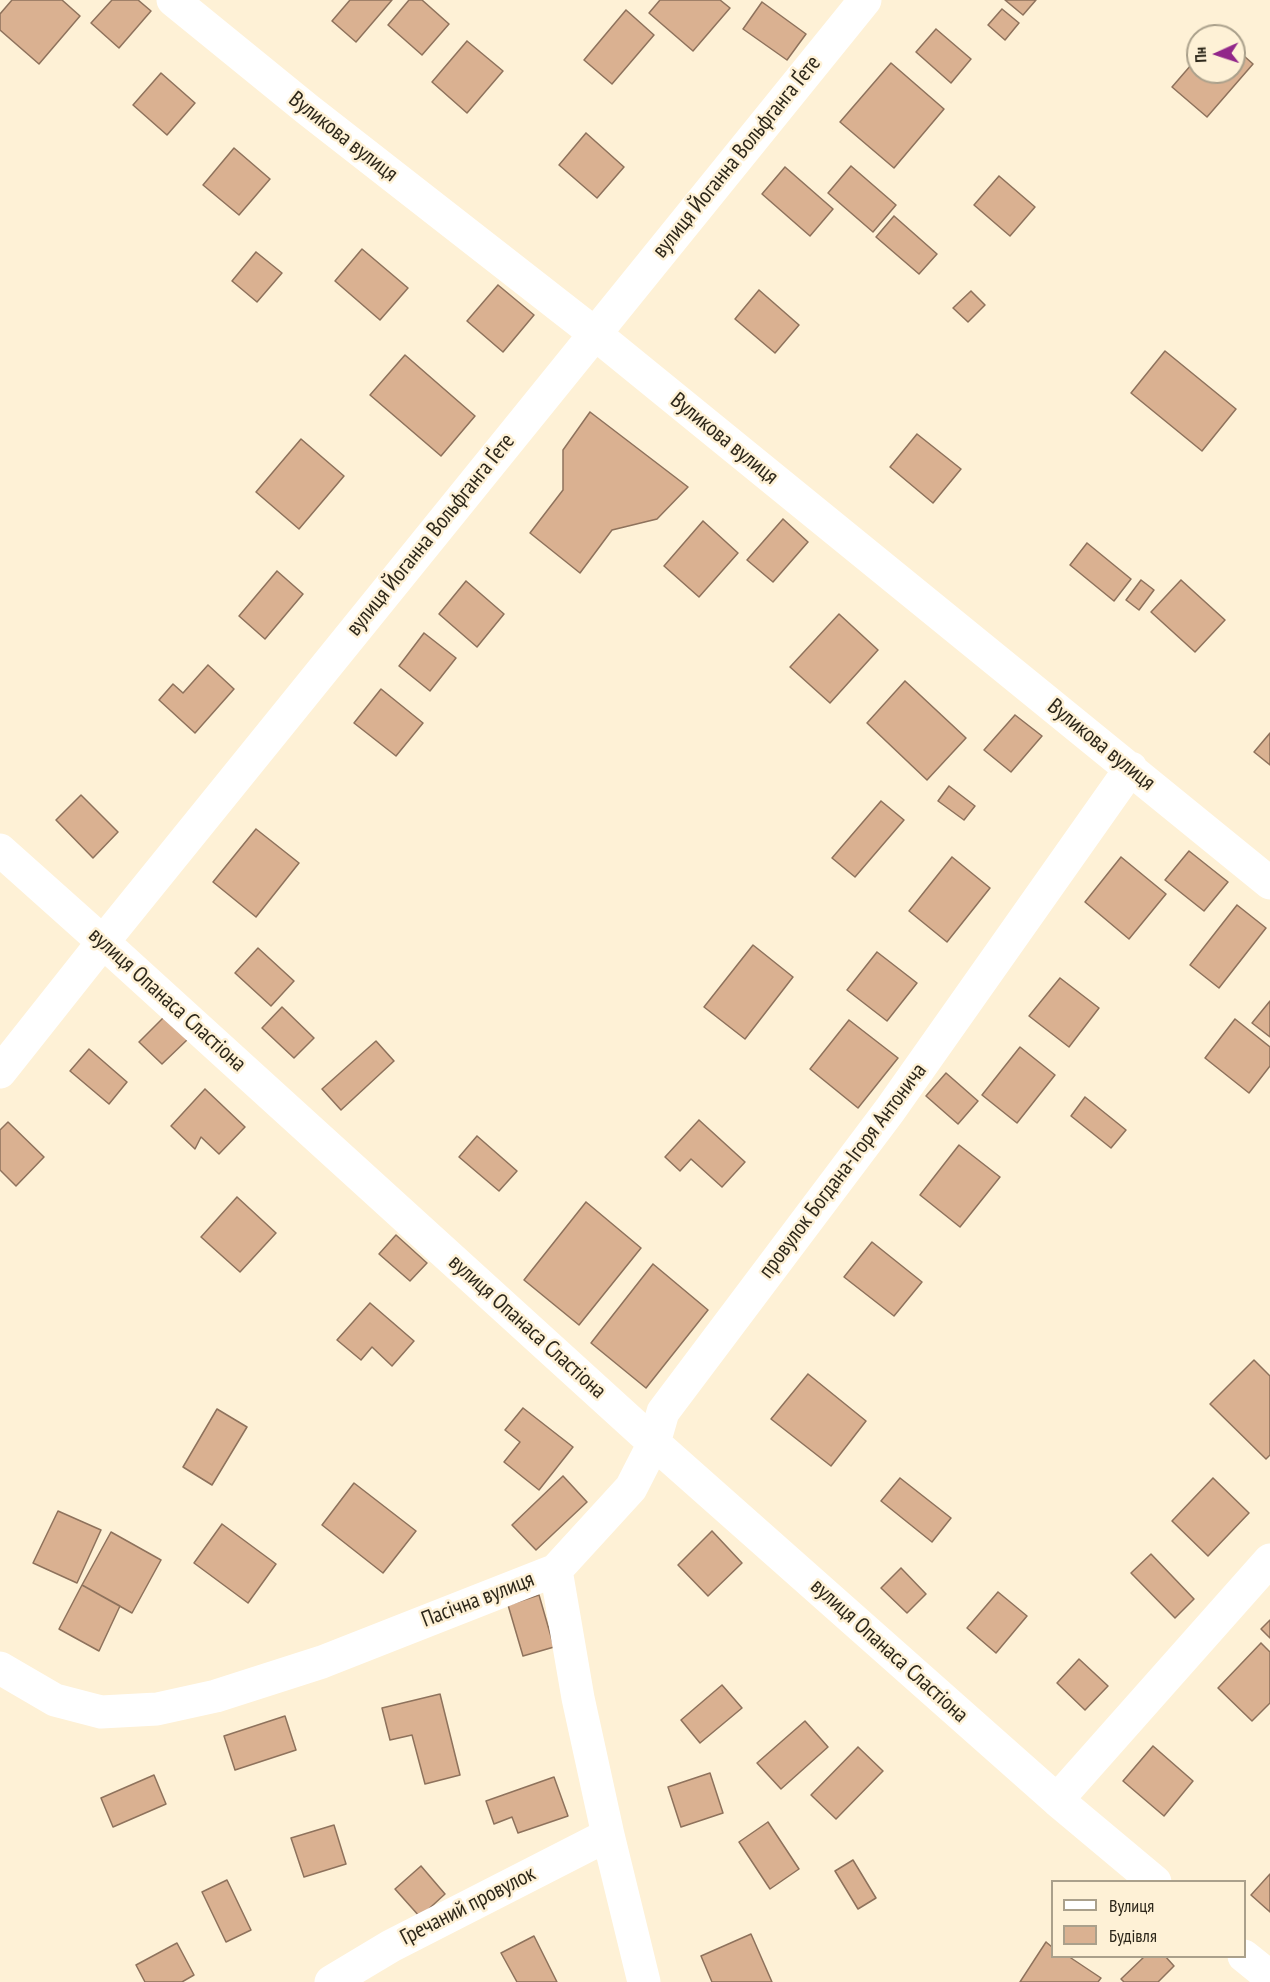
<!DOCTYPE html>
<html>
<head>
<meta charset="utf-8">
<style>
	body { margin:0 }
	#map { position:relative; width:1270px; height:1982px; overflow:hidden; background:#fef1d6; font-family:"PT Sans Narrow",sans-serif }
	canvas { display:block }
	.legend { position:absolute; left:1051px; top:1880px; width:195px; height:78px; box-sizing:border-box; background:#fef1d6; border:2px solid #aaa08b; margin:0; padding:8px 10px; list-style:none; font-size:18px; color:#2d271a }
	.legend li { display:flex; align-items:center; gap:12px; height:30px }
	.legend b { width:30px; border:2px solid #aaa08b }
	.north { position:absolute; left:1186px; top:24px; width:60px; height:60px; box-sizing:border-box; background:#fef1d6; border:2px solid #aaa08b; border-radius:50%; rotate:267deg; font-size:16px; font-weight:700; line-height:24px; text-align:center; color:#2d271a }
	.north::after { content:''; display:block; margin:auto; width:21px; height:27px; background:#92278a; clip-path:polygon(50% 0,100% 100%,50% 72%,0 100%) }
</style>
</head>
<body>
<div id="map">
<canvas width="1270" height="1982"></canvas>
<ul class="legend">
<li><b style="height:8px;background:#fff"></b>Вулиця</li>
<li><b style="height:16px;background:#dab191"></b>Будівля</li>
</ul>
<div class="north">Пн</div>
</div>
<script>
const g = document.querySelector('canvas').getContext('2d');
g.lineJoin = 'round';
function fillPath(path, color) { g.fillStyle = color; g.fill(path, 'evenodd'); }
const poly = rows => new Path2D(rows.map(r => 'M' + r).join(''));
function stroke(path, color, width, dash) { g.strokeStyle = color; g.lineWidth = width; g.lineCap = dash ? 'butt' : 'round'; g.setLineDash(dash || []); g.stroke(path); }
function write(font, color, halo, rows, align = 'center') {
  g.font = font + ' "PT Sans Narrow",sans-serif'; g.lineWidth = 5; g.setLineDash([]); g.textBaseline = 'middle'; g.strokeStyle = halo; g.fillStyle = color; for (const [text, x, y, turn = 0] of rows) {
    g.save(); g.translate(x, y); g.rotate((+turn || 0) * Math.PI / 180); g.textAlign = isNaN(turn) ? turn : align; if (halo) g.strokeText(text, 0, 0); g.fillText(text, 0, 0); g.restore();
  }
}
const building = poly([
	[12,0,62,0,80,16,39,64,0,30,0,14,12,0],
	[112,0,138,0,151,11,119,48,91,23,112,0],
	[350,0,392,0,356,42,332,21,350,0],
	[409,0,422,0,449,24,422,55,388,25,409,0],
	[660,0,720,0,730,8,693,51,649,13,660,0],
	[1005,0,1036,0,1023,15,1005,0],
	[762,2,806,34,787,60,743,29,762,2],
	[1002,9,1019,23,1005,40,988,25,1002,9],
	[626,10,654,35,612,84,584,60,626,10],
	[936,29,971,59,951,83,916,52,936,29],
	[467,41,503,71,467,113,432,82,467,41],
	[1234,47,1253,64,1207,117,1172,87,1198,57,1198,72,1234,72,1234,47],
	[891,63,944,109,894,168,840,122,891,63],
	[161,73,195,103,167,135,133,105,161,73],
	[586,133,624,167,597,198,559,165,586,133],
	[234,148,270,179,239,215,203,185,234,148],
	[851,166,896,205,873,232,828,193,851,166],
	[785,167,833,209,810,236,762,194,785,167],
	[999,176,1035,207,1010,236,974,205,999,176],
	[894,216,937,254,919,274,876,237,894,216],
	[362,249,408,288,380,320,335,281,362,249],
	[256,252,282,273,257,302,232,281,256,252],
	[498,285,534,315,503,352,467,321,498,285],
	[759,290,799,325,775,353,735,319,759,290],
	[971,291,985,305,968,322,953,308,971,291],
	[1165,351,1236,409,1202,451,1131,393,1165,351],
	[405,355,475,416,441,456,370,395,405,355],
	[590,412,688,487,657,519,612,530,580,573,530,533,563,490,563,450,590,412],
	[917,434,961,469,933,503,890,467,917,434],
	[301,439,344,476,299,529,256,492,301,439],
	[783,519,808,542,773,582,747,560,783,519],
	[703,521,738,553,699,597,664,566,703,521],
	[1087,543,1131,579,1114,601,1070,565,1087,543],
	[277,571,303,594,265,639,239,616,277,571],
	[1141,580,1154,590,1139,610,1126,600,1141,580],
	[1181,580,1225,620,1195,652,1151,612,1181,580],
	[466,581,504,614,477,647,439,614,466,581],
	[839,614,878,650,830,703,790,667,839,614],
	[424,633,456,658,430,691,399,666,424,633],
	[208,665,234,689,195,733,159,700,173,684,183,693,208,665],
	[905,681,966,738,927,780,867,723,905,681],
	[381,689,423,723,396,756,354,723,381,689],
	[1015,715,1042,736,1011,772,984,750,1015,715],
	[1270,733,1270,765,1254,752,1270,733],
	[949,786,975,806,964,820,938,801,949,786],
	[81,795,118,832,93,858,56,820,81,795],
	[881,801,904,820,855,877,832,858,881,801],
	[256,829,299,863,256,917,213,882,256,829],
	[1189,851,1228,882,1204,911,1165,880,1189,851],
	[952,857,990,888,947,942,909,911,952,857],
	[1121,857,1166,894,1129,939,1085,902,1121,857],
	[1237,905,1266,928,1219,988,1190,965,1237,905],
	[753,945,793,977,745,1039,704,1007,753,945],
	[258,948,294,981,271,1006,235,973,258,948],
	[877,952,917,983,887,1021,847,990,877,952],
	[1060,978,1099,1008,1069,1047,1029,1016,1060,978],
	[1270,1001,1270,1037,1252,1023,1270,1001],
	[282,1007,314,1038,294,1058,262,1028,282,1007],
	[165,1016,188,1039,162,1064,139,1042,165,1016],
	[1235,1019,1270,1047,1270,1066,1249,1093,1205,1058,1235,1019],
	[849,1020,898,1058,858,1108,810,1069,849,1020],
	[376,1041,394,1061,341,1110,322,1089,376,1041],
	[1020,1047,1055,1075,1017,1123,982,1095,1020,1047],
	[89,1049,127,1082,109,1104,70,1071,89,1049],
	[946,1073,978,1101,958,1124,926,1096,946,1073],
	[205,1089,245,1127,219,1154,201,1137,195,1149,171,1126,205,1089],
	[1085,1097,1126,1130,1111,1148,1071,1116,1085,1097],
	[699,1120,745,1162,722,1187,691,1159,680,1171,665,1157,699,1120],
	[8,1122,44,1157,16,1186,0,1170,0,1130,8,1122],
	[477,1136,517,1171,499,1191,459,1157,477,1136],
	[959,1145,1000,1177,960,1227,920,1195,959,1145],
	[237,1197,276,1233,240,1272,201,1237,237,1197],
	[586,1202,641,1248,579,1325,524,1280,586,1202],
	[396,1235,427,1263,410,1281,379,1254,396,1235],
	[872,1242,922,1282,894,1316,844,1277,872,1242],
	[653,1264,708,1310,646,1388,591,1343,653,1264],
	[370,1303,414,1341,392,1366,372,1347,361,1360,337,1340,370,1303],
	[1254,1360,1270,1376,1270,1455,1266,1459,1210,1404,1254,1360],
	[808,1374,866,1421,831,1466,771,1419,808,1374],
	[523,1408,573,1447,539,1490,504,1462,520,1442,505,1430,523,1408],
	[217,1409,247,1427,212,1485,183,1467,217,1409],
	[563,1476,587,1502,536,1550,512,1525,563,1476],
	[900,1478,951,1518,932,1542,881,1501,900,1478],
	[1213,1478,1249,1513,1208,1556,1172,1521,1213,1478],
	[354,1483,416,1531,383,1573,322,1525,354,1483],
	[58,1511,101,1530,77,1583,33,1563,58,1511],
	[222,1524,276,1564,248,1603,194,1563,222,1524],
	[712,1531,742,1563,708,1596,678,1565,712,1531],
	[111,1532,161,1560,132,1613,82,1585,111,1532],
	[1151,1554,1194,1599,1175,1618,1131,1573,1151,1554],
	[901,1568,926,1594,907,1613,881,1588,901,1568],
	[82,1585,120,1606,99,1651,59,1629,82,1585],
	[998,1592,1027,1616,996,1653,967,1628,998,1592],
	[539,1595,554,1647,523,1656,508,1605,539,1595],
	[1270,1620,1270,1638,1261,1629,1270,1620],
	[1261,1643,1270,1652,1270,1703,1252,1721,1218,1688,1261,1643],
	[1079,1659,1108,1686,1085,1710,1057,1683,1079,1659],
	[722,1685,742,1708,700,1743,681,1720,722,1685],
	[440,1694,460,1775,425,1784,412,1735,390,1740,382,1708,440,1694],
	[285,1716,296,1750,235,1770,224,1736,285,1716],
	[805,1721,828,1747,781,1789,757,1763,805,1721],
	[1153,1746,1193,1781,1164,1816,1123,1781,1153,1746],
	[858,1747,883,1771,836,1819,811,1795,858,1747],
	[710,1773,723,1813,681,1827,668,1787,710,1773],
	[154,1775,166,1804,113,1827,101,1798,154,1775],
	[554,1777,568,1816,518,1833,512,1817,494,1824,486,1801,554,1777],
	[768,1822,799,1869,770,1889,739,1842,768,1822],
	[334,1825,346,1864,304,1877,291,1838,334,1825],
	[853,1860,876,1898,858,1909,835,1871,853,1860],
	[421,1866,445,1894,420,1917,395,1889,421,1866],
	[1270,1874,1270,1912,1251,1895,1270,1874],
	[227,1880,251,1930,226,1942,202,1892,227,1880],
	[751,1934,772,1982,712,1982,701,1956,751,1934],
	[534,1936,557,1982,517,1982,501,1953,534,1936],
	[1046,1942,1052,1947,1052,1956,1068,1956,1101,1978,1098,1982,1020,1982,1046,1942],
	[177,1943,194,1975,182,1982,145,1982,136,1965,177,1943],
	[1145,1956,1165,1956,1174,1966,1158,1982,1124,1982,1121,1979,1145,1956]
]);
const street = poly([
	[173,0,307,109,594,333,1270,883],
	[0,850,103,942,654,1443,1057,1800,1155,1882],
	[0,1072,103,942,865,0],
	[556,1570,578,1698,608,1835,644,1982],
	[0,1668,55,1700,101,1712,157,1709,216,1696,322,1662,556,1570,631,1488,654,1443,663,1412,890,1110,1131,768],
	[1057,1800,1270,1560],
	[1244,1956,1270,1977],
	[331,1982,391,1946,608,1835]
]);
const streetNames = [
	["Вуликова вулиця",343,137,38],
	["вулиця Йоганна Вольфганга Ґете",737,157,-51],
	["Вуликова вулиця",724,439,39],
	["вулиця Йоганна Вольфганга Ґете",431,535,-51],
	["Вуликова вулиця",1101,745,39],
	["вулиця Опанаса Сластіона",167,1000,42],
	["провулок Богдана-Ігоря Антонича",843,1171,-53],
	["вулиця Опанаса Сластіона",527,1327,42],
	["Пасічна вулиця",478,1600,-21],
	["вулиця Опанаса Сластіона",889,1651,42],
	["Гречаний провулок",468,1906,-27]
];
fillPath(building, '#dab191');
stroke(building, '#8e725c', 1.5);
stroke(street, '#fff', 33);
write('22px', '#2d271a', '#fef1d6', streetNames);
</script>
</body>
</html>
